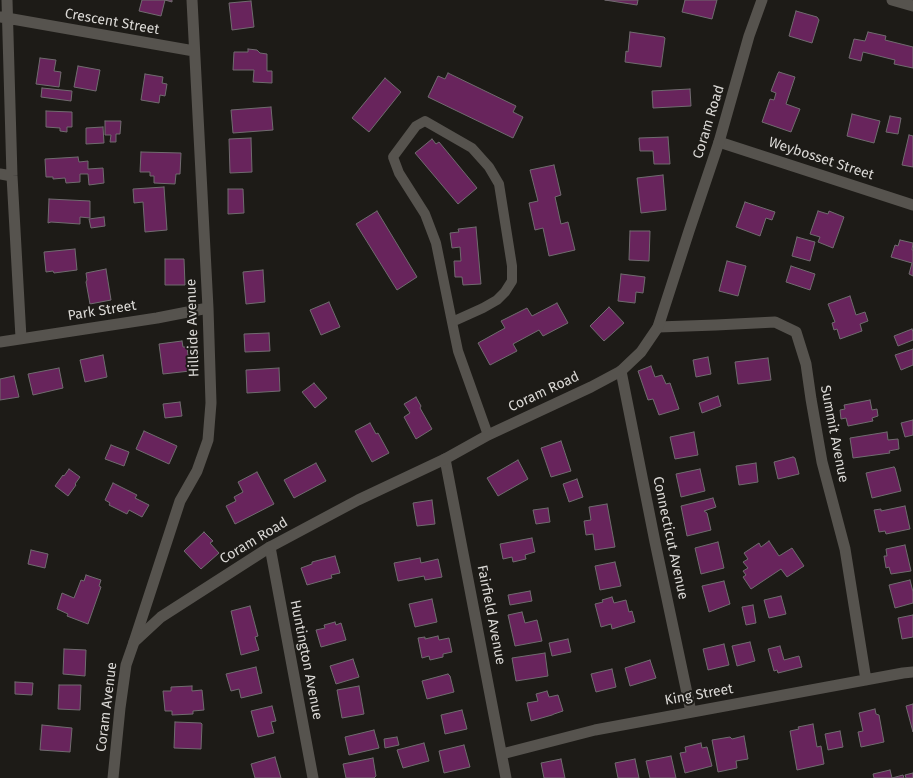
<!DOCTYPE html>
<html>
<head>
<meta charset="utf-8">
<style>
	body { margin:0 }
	canvas { display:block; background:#1d1b17 }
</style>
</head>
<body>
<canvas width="913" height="778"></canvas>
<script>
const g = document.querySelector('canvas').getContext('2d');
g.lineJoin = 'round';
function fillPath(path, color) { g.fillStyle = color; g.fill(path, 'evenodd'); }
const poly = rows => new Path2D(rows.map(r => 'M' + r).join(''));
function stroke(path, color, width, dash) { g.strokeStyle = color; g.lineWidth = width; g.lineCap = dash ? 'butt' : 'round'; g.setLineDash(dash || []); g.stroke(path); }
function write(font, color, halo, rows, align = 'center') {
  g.font = font + ' "Fira Sans",sans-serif'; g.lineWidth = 4; g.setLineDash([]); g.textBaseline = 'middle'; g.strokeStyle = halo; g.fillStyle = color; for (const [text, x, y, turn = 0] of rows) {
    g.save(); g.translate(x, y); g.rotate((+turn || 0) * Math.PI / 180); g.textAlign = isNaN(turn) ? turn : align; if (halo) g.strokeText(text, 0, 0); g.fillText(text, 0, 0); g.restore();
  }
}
const building = poly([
	[142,0,172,0,172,2,165,0,161,16,139,11,142,0],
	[605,0,638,0,637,5,605,0],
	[685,0,717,0,712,19,682,12,685,0],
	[251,1,254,27,232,30,229,3,251,1],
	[796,11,817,17,819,20,812,43,789,36,796,11],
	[630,32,664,37,665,38,661,67,625,62,626,51,628,52,630,32],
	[868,32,886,36,885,40,913,47,913,68,894,64,895,60,863,52,861,61,849,58,854,39,865,41,868,32],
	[248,49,257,50,260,53,267,54,267,71,272,71,272,83,253,82,254,70,233,70,234,52,248,52,248,49],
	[40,58,56,60,54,71,61,72,59,87,36,84,40,58],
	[78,66,100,70,96,91,74,87,78,66],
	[779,72,795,77,786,104,800,109,791,132,762,122,770,99,774,100,776,93,771,91,778,73,779,72],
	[448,73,516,106,513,112,523,117,513,138,428,97,438,76,445,79,448,73],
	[145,74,163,77,162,83,167,84,165,96,160,95,159,103,141,100,145,74],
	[385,78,401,92,369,132,352,118,385,78],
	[42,88,72,91,71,101,41,97,42,88],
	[690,89,691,106,653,108,652,91,690,89],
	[271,107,273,130,233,133,231,110,271,107],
	[46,111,72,112,72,127,67,127,67,132,60,131,60,128,46,127,46,111],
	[852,114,880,121,874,143,847,136,852,114],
	[890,116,901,118,898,134,886,132,890,116],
	[105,121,121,121,120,134,116,134,116,142,110,142,111,135,105,135,105,121],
	[103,127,104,143,86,144,86,128,103,127],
	[909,135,913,136,913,167,902,165,909,135],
	[668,137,670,164,654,164,653,151,640,151,639,138,668,137],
	[251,138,252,172,230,173,229,139,251,138],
	[432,139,436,144,439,142,477,188,458,204,415,153,432,139],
	[141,152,181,153,180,174,176,174,175,184,154,183,154,176,150,176,150,172,140,172,141,152],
	[78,157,79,162,88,161,88,169,103,168,104,183,89,185,88,174,80,174,80,182,66,183,65,178,53,179,53,177,46,177,45,159,78,157],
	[554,165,561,195,555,197,561,224,568,222,575,250,549,256,543,228,535,230,529,203,538,201,530,170,554,165],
	[663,175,666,210,641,213,637,178,663,175],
	[164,187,167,230,145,232,143,202,134,203,133,189,164,187],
	[228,189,243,189,244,213,228,214,228,189],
	[49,199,90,201,90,218,80,217,80,224,51,222,48,223,49,199],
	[745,202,775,212,772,220,766,218,760,236,736,227,745,202],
	[377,211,417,277,397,290,356,224,377,211],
	[818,211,828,214,829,211,844,217,833,248,818,242,820,237,810,234,818,211],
	[104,217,105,226,91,228,89,219,104,217],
	[476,227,481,284,463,285,462,277,455,277,454,261,461,261,460,247,452,248,450,233,459,232,458,229,476,227],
	[630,231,650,231,649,261,629,260,630,231],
	[797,237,815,242,810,261,792,256,797,237],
	[900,240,913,243,912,250,913,250,913,276,909,274,912,263,891,257,895,245,898,246,900,240],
	[75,249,77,270,54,273,53,271,46,272,44,252,75,249],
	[165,259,184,259,185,285,165,285,165,259],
	[727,261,746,266,738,296,719,291,727,261],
	[791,266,815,274,810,290,786,282,791,266],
	[106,269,111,300,90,304,86,282,87,280,86,273,106,269],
	[263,270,265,302,246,304,243,272,263,270],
	[621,274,645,277,643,293,636,292,635,303,618,301,621,274],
	[850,296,856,315,865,312,868,321,860,324,862,331,840,339,837,329,834,330,832,323,835,322,828,304,850,296],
	[329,302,340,327,321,335,310,310,329,302],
	[557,303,568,323,543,336,539,330,513,344,517,351,490,365,478,343,505,328,501,321,527,308,532,316,557,303],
	[609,307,624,323,604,341,590,326,609,307],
	[912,329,913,332,913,340,898,346,894,336,912,329],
	[269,333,270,351,245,352,244,334,269,333],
	[182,341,183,347,187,347,190,371,163,374,159,344,182,341],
	[913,349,913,365,901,370,895,355,913,349],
	[103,355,107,377,85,382,80,360,103,355],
	[708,357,711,374,696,377,693,360,708,357],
	[768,358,771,380,738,384,735,362,768,358],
	[651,366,655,377,662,375,666,384,670,383,679,409,659,415,653,399,648,400,638,371,651,366],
	[59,368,63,388,33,395,28,374,59,368],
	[279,368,280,391,247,393,246,370,279,368],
	[14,376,19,397,0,400,0,379,14,376],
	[314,383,327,398,315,408,302,392,314,383],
	[718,396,721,406,702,413,699,403,718,396],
	[416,397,421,406,420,408,432,429,416,439,404,417,410,413,404,404,416,397],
	[870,400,872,410,877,409,878,416,872,418,873,421,848,426,846,418,841,419,840,410,845,409,844,405,870,400],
	[180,402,182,416,165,418,163,404,180,402],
	[913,420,913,435,905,437,901,423,913,420],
	[370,423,376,434,378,433,389,453,372,462,355,431,370,423],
	[144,431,177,446,169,464,136,449,144,431],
	[694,432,698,455,675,459,670,437,694,432],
	[887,432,888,440,898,439,899,449,889,451,890,453,853,458,850,438,887,432],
	[561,441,571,471,551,477,541,448,561,441],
	[111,445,129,452,124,466,105,459,111,445],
	[793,457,795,458,799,474,778,479,774,462,793,457],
	[518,460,528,479,498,496,487,478,518,460],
	[316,463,326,481,294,498,284,480,316,463],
	[756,463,758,482,739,485,736,466,756,463],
	[894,467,895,468,901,491,872,498,866,473,894,467],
	[69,469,80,477,75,484,76,485,68,496,55,486,63,475,64,476,69,469],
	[700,469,705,491,681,497,676,474,700,469],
	[257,472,274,504,235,524,226,506,236,501,234,497,243,492,238,482,257,472],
	[577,479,583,497,569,502,563,484,577,479],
	[113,483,137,495,135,498,149,505,142,517,129,510,127,514,109,505,110,503,105,500,113,483],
	[713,498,716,507,704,511,707,513,711,530,687,536,681,506,713,498],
	[432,500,435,524,417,526,413,503,432,500],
	[607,504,615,547,595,550,593,534,586,535,584,521,591,520,589,507,607,504],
	[905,506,910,529,886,534,885,531,879,532,874,510,881,509,881,511,905,506],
	[548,508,550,522,536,524,533,510,548,508],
	[204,532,213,541,210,543,219,553,201,569,184,551,204,532],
	[532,538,535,552,525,555,526,559,513,562,512,557,503,559,500,544,532,538],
	[769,541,779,556,792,548,804,566,787,577,781,569,751,589,743,577,746,575,743,571,748,568,743,562,748,559,744,553,759,543,761,547,769,541],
	[718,542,724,568,701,574,695,548,718,542],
	[905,545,911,571,891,574,889,567,886,568,884,556,887,556,886,549,905,545],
	[31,550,48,554,45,568,28,564,31,550],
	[335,556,340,573,331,575,332,578,307,585,301,568,312,564,312,562,335,556],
	[420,558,421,563,438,559,442,577,425,580,424,576,398,581,394,563,420,558],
	[615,562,621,586,600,590,595,566,615,562],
	[86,575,101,580,99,586,101,587,88,624,67,616,68,614,57,609,62,593,74,598,81,580,84,581,86,575],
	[910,580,913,592,913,603,895,608,889,585,910,580],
	[724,581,730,604,709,612,702,586,724,581],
	[530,591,532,601,510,605,508,595,530,591],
	[781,596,786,614,769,618,764,600,781,596],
	[612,597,614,603,626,600,629,612,632,611,635,622,612,629,611,624,601,627,595,604,603,602,602,600,612,597],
	[432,599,437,622,415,627,409,604,432,599],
	[753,605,756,623,746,625,742,607,753,605],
	[250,606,258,636,255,637,259,650,241,655,231,611,250,606],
	[522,612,525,623,537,620,542,641,515,646,508,615,522,612],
	[913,615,913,637,902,639,898,618,913,615],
	[335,622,336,625,341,623,346,640,321,647,316,630,325,628,324,625,335,622],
	[438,636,439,640,449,638,452,652,443,654,443,657,430,660,429,656,422,658,418,638,425,637,425,639,438,636],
	[568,639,571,652,552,656,549,643,568,639],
	[750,642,755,661,737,666,732,646,750,642],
	[724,644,729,665,708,670,703,649,724,644],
	[780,646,784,660,799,656,802,667,778,673,777,670,774,671,768,649,780,646],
	[64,649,86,650,85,676,63,674,64,649],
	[545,653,548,676,516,681,512,658,545,653],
	[353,659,359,677,336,684,330,666,353,659],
	[650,660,656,678,630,686,625,668,650,660],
	[256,667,262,693,241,698,239,689,231,691,226,674,256,667],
	[612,669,616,687,596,692,591,674,612,669],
	[448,674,450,676,454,692,427,699,422,681,448,674],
	[15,682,33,683,32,695,15,694,15,682],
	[59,685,81,685,80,710,58,709,59,685],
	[192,686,192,691,202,690,204,710,193,711,193,714,172,715,172,711,165,711,163,691,171,691,171,687,192,686],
	[359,686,364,714,342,718,337,690,359,686],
	[547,691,549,697,558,695,563,711,554,714,552,715,531,721,527,703,538,701,536,694,547,691],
	[913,704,913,732,906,706,913,704],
	[272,706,276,721,271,722,274,733,258,737,251,711,272,706],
	[875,709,876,714,879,715,884,742,861,747,858,732,863,731,859,713,875,709],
	[462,710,467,729,445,734,441,715,462,710],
	[175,722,201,723,202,724,201,749,174,748,175,722],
	[813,724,817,747,821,746,824,764,797,770,790,731,799,729,798,727,813,724],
	[42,725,72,728,70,752,40,750,42,725],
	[374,730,379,748,349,755,345,737,374,730],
	[840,731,843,747,828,750,825,734,840,731],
	[744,736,748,759,736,761,737,768,718,772,712,740,730,737,732,739,744,736],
	[397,737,399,745,385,748,384,739,397,737],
	[424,743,429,761,403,768,397,750,424,743],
	[701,743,702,748,707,747,712,766,685,773,680,753,686,752,685,747,701,743],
	[464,745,470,767,444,773,439,751,464,745],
	[671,756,676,778,650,778,646,761,671,756],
	[275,757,281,778,255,778,251,764,275,757],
	[373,758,376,776,374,778,346,778,343,764,373,758],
	[561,759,565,778,544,778,541,763,561,759],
	[635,759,639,778,618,778,615,763,635,759],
	[890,770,892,778,903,775,904,778,874,778,873,774,890,770],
	[913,773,913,778,906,778,905,775,913,773]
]);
const service = poly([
	[452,322,436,243,425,214,399,173,393,157,416,126,425,121,472,148,489,167,499,184,512,266,512,281,505,292,497,300,483,308,452,322,458,351,488,435]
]);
const minor = poly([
	[7,0,12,176,21,338],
	[892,0,913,6],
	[1,17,194,51],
	[719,142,913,205],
	[0,174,12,176],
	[658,327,716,325,775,322,796,332,806,364,811,399,822,462,845,549,866,680],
	[0,342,157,318,208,308],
	[621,371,655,542,691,712],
	[445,459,506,778],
	[270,547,313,778],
	[134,642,180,501,197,471,208,440,211,403,208,308,192,0],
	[502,754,595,730,903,673,913,672]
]);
const tertiary = poly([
	[113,778,120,708,126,665,134,642,161,617,270,547,358,500,445,459,488,435,591,387,621,371,641,352,658,327,689,231,719,142,749,36,762,0]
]);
const streetNames = [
	["Crescent Street",112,22,10],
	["Coram Road",709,122,-73],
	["Weybosset Street",821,159,18],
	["Park Street",102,311,-9],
	["Hillside Avenue",193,328,-92],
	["Coram Road",544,392,-25],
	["Summit Avenue",834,434,79],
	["Connecticut Avenue",670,538,78],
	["Coram Road",254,541,-31],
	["Fairfield Avenue",491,615,79],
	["Huntington Avenue",306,660,79],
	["King Street",699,695,-10],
	["Coram Avenue",107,707,-83]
];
fillPath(building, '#68245c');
stroke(building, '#706b6f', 1);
stroke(service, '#56534e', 10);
stroke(minor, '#56534e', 11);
stroke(tertiary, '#56534e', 11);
write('14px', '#dbd9d6', '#1d1b17', streetNames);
</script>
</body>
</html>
